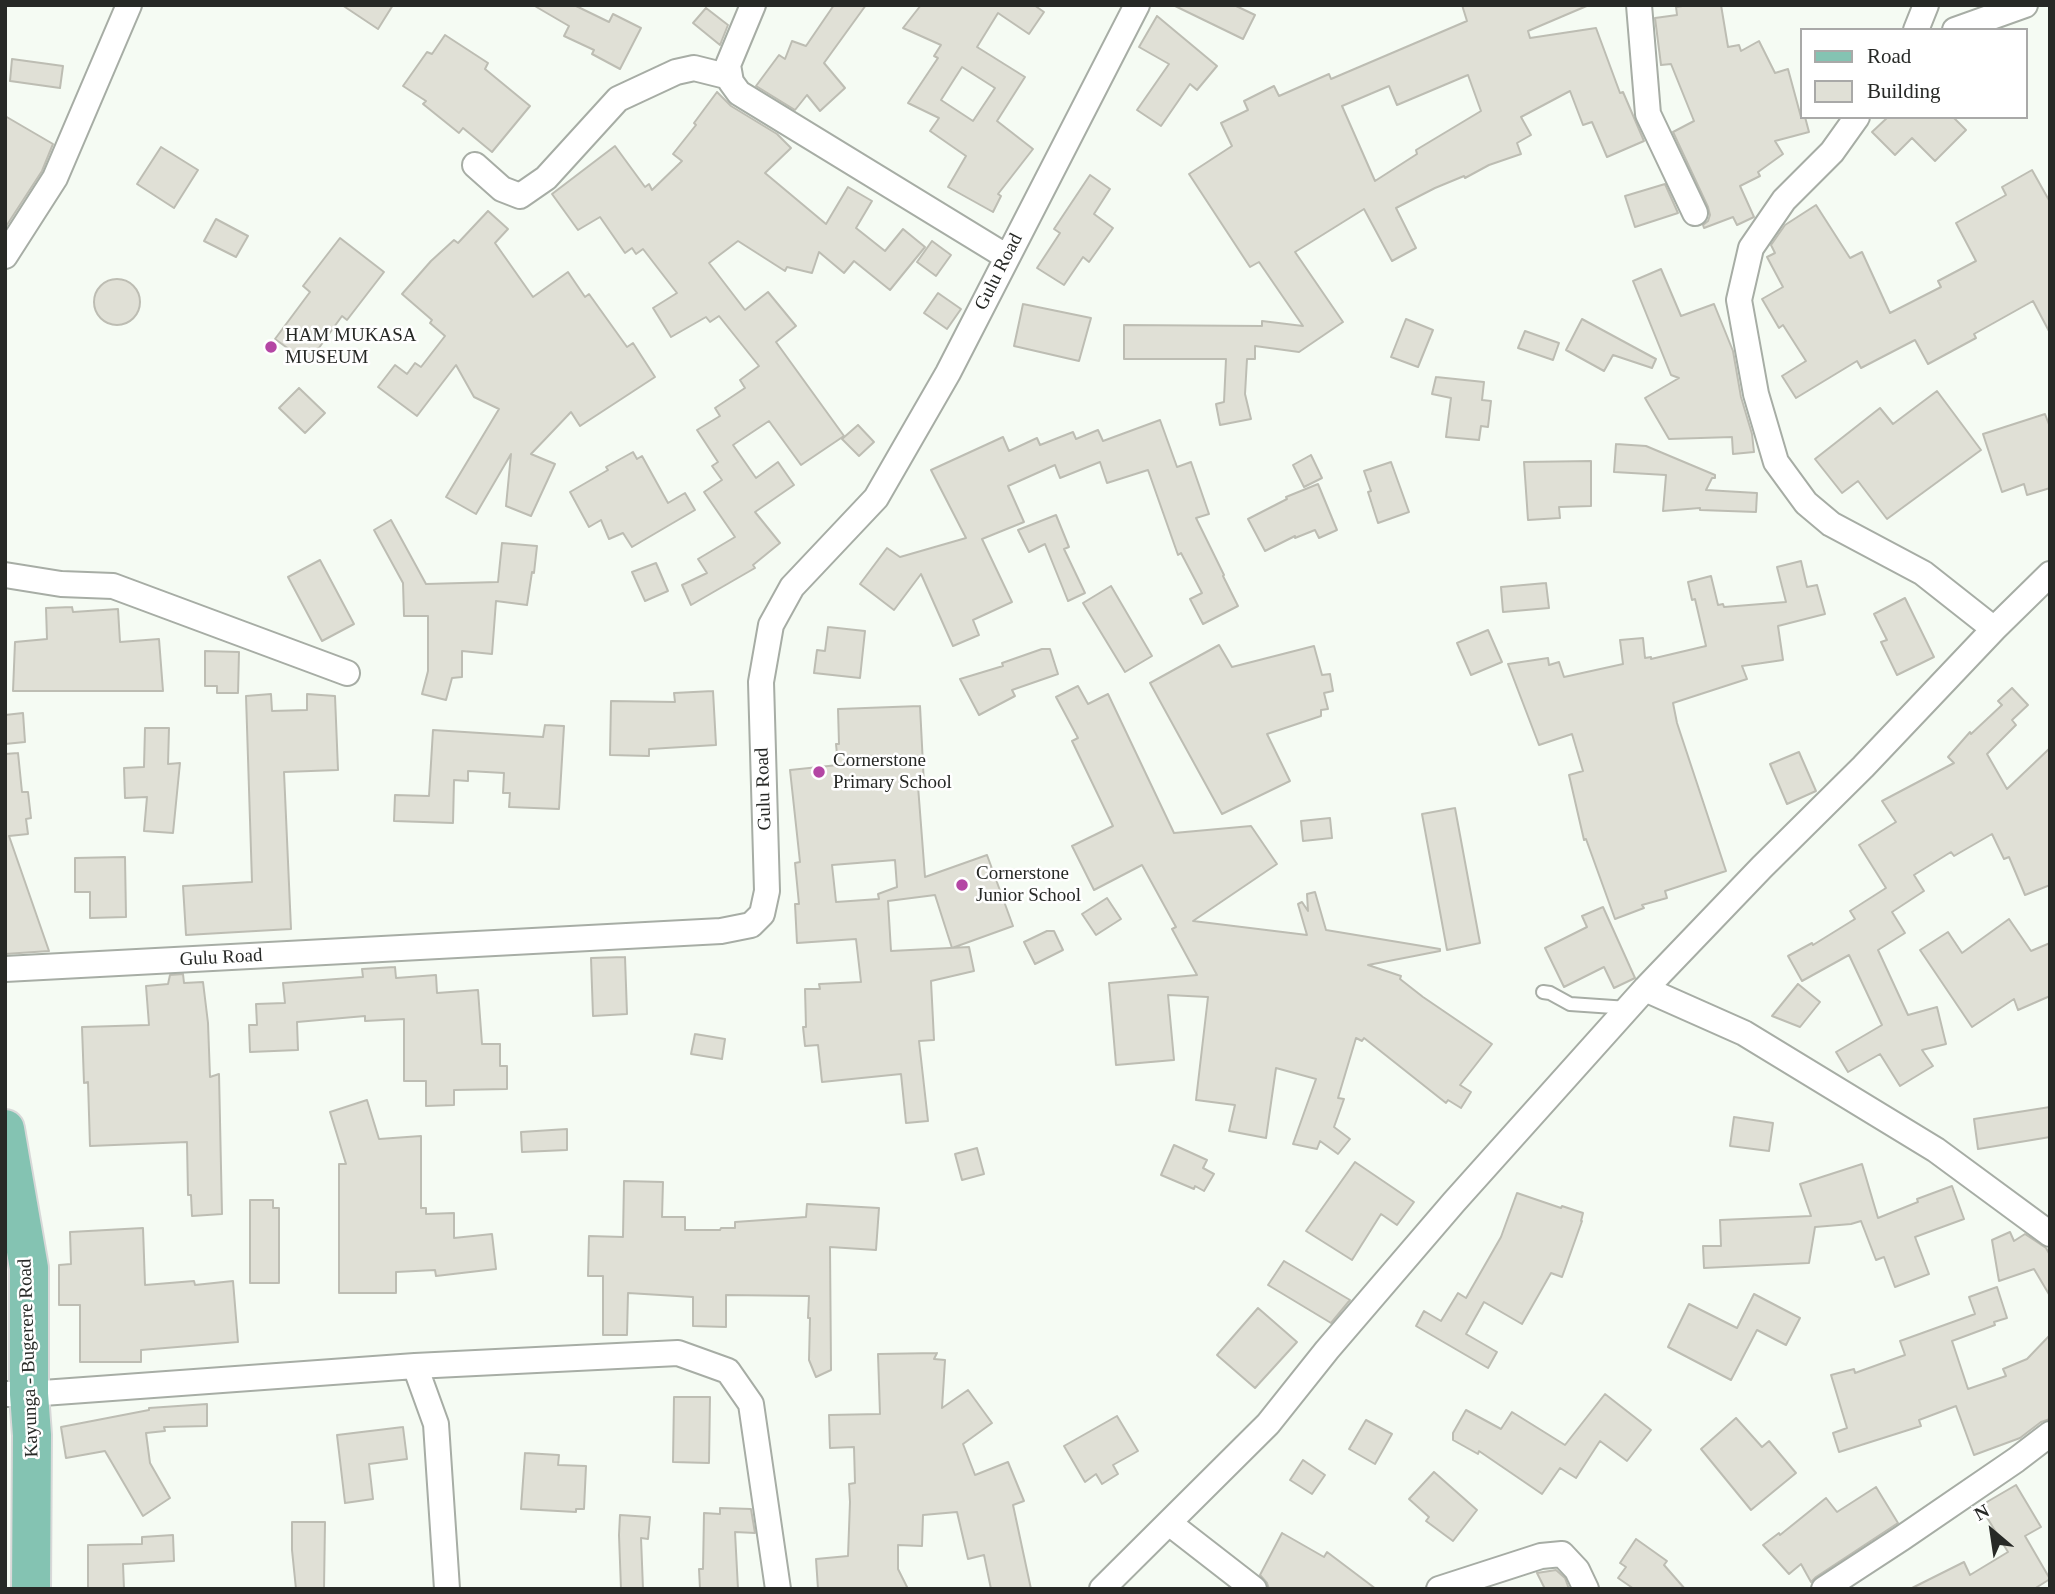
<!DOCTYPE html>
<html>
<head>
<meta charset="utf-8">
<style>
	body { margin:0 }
	#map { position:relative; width:2055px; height:1594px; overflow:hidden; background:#f5fbf3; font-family:Georgia,serif }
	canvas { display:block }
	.frame { position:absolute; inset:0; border:7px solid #272926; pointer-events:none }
	.legend { position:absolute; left:1800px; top:28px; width:228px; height:91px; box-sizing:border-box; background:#fff; border:2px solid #a9a9a8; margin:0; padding:9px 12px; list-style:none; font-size:21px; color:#272926 }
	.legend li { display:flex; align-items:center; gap:14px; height:35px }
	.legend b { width:35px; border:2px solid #a9a9a8 }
	.north { position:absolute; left:1957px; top:1496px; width:70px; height:70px; -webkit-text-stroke:5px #fff; paint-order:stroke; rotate:331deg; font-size:19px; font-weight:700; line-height:28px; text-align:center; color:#272926 }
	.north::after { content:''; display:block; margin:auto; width:24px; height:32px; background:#272926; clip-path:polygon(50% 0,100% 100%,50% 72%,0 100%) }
</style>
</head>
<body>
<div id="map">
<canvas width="2055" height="1594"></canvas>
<div class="frame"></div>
<ul class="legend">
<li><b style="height:9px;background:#84c3b2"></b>Road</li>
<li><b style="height:19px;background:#e0e0d6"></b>Building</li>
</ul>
<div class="north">N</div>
</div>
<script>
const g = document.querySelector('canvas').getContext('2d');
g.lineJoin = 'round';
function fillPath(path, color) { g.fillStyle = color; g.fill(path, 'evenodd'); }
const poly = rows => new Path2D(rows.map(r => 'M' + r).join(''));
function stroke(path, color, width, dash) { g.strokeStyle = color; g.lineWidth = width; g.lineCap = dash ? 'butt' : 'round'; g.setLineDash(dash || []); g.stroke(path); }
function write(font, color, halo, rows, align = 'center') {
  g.font = font + ' Georgia,serif'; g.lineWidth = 5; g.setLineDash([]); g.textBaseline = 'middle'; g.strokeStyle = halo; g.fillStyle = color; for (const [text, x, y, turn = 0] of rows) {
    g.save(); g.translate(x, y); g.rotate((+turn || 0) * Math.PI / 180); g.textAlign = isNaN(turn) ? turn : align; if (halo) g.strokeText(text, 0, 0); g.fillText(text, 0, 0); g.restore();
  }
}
const building = poly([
	[342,5,393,5,378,29,342,5],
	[533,5,574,5,609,22,613,14,641,28,620,69,592,54,594,50,564,36,569,26,533,5],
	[834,5,866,5,824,63,845,88,820,111,807,95,795,110,756,86,779,55,785,59,792,41,806,46,834,5],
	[921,5,1034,5,1044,12,1029,34,998,13,977,47,1025,77,997,121,1033,149,998,194,1001,196,993,212,948,187,966,156,930,131,939,118,908,103,938,58,934,56,941,45,903,28,921,5],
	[962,67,995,88,973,121,941,100,962,67],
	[1173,5,1234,5,1255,15,1243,39,1173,5],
	[1462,5,1589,5,1528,31,1530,38,1596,28,1620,93,1623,92,1644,141,1607,157,1592,122,1583,125,1570,91,1521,117,1531,135,1517,143,1521,154,1489,165,1465,178,1464,176,1435,188,1396,208,1416,248,1392,261,1364,209,1295,252,1343,322,1299,352,1255,346,1255,359,1247,359,1245,394,1251,419,1220,425,1216,404,1224,402,1226,359,1124,359,1124,325,1262,326,1262,321,1303,326,1259,262,1250,267,1189,174,1232,146,1221,123,1248,110,1244,101,1274,86,1279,96,1329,74,1331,79,1467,21,1462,5],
	[1468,75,1481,111,1416,150,1417,154,1375,181,1342,106,1389,86,1397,105,1468,75],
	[1689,5,1721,5,1728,47,1739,45,1741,51,1759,41,1775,73,1788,69,1801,117,1805,117,1809,132,1775,141,1783,154,1758,172,1760,176,1740,186,1754,217,1737,225,1733,217,1704,228,1703,225,1708,221,1710,215,1708,207,1673,132,1694,121,1671,64,1661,65,1655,18,1677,15,1676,7,1689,5],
	[706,8,728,25,720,45,693,23,706,8],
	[1157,16,1217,66,1197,90,1190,84,1161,126,1137,110,1169,64,1139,47,1157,16],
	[445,35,488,63,485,69,530,106,492,152,463,128,459,133,423,104,426,101,403,86,427,52,432,54,445,35],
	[12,59,63,66,60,88,10,81,12,59],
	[717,92,731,106,777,134,791,148,765,173,826,224,848,187,872,201,856,228,885,251,903,229,925,247,890,290,854,261,844,273,819,252,812,273,787,267,785,271,738,241,709,263,745,310,768,292,796,326,776,342,844,436,801,465,769,421,733,445,756,478,778,462,794,485,755,512,780,543,753,565,755,568,691,605,682,585,707,573,698,559,735,537,704,492,722,480,712,466,718,462,697,430,720,416,715,408,745,388,740,380,759,366,719,316,710,322,706,317,671,337,653,308,677,293,643,249,636,254,632,248,625,253,600,217,578,230,552,194,615,146,645,187,649,184,652,190,682,161,673,154,696,125,694,123,717,92],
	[5,116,53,144,42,171,5,228,5,116],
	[1888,117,1953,117,1966,130,1935,161,1912,138,1895,155,1872,132,1888,117],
	[161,147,198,170,174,208,137,184,161,147],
	[2032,170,2050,202,2050,333,2033,301,1974,334,1976,338,1928,364,1915,340,1861,368,1857,361,1796,398,1782,376,1806,361,1783,325,1779,328,1762,299,1783,287,1767,257,1775,253,1771,245,1785,225,1816,205,1850,258,1862,252,1890,313,1941,287,1938,281,1976,261,1956,223,2006,195,2002,187,2032,170],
	[1090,175,1110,189,1094,214,1113,228,1089,262,1083,257,1064,285,1037,268,1060,233,1054,229,1090,175],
	[1665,184,1678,213,1635,227,1625,196,1665,184],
	[488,211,508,229,495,243,533,297,568,272,585,297,589,294,627,347,633,343,655,377,580,426,571,412,531,454,555,464,531,516,506,506,511,454,476,514,446,497,499,409,474,397,456,365,417,416,378,387,395,365,407,374,415,363,421,367,445,336,430,323,432,320,402,294,431,261,454,240,458,243,488,211],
	[216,219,248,236,236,257,204,241,216,219],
	[340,238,384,272,347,320,342,316,308,363,275,339,310,292,303,286,340,238],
	[932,241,951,255,936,276,917,262,932,241],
	[1661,269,1681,316,1714,304,1733,351,1741,397,1752,434,1754,452,1733,454,1732,437,1669,439,1645,398,1679,378,1671,375,1633,281,1661,269],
	'94 302a23 23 0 1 1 46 0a23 23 0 1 1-46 0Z',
	[938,293,961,309,947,329,924,313,938,293],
	[1023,304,1091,318,1079,361,1014,346,1023,304],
	[1406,319,1433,330,1418,367,1391,357,1406,319],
	[1582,319,1656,359,1652,368,1613,355,1604,371,1566,350,1582,319],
	[1525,331,1559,343,1553,360,1518,348,1525,331],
	[1436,377,1484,382,1482,400,1491,401,1488,427,1481,426,1479,440,1446,437,1451,398,1432,394,1436,377],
	[299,388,325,413,305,433,279,408,299,388],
	[1937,391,1981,450,1887,519,1858,481,1842,493,1815,459,1880,408,1893,424,1937,391],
	[2045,414,2050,427,2050,488,2027,495,2024,484,2002,492,1983,434,2045,414],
	[1160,420,1177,467,1191,462,1209,514,1196,518,1224,575,1223,576,1238,606,1203,624,1190,599,1202,593,1181,553,1178,555,1148,470,1107,483,1100,462,1060,478,1055,465,1008,486,1024,522,982,539,1012,602,973,620,979,635,953,646,921,574,894,610,860,584,887,548,900,557,966,538,931,470,1003,437,1009,451,1037,438,1040,445,1073,432,1076,439,1098,430,1103,441,1160,420],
	[858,425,874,442,859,456,842,439,858,425],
	[1616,444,1646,446,1715,475,1715,478,1712,478,1706,490,1757,493,1756,512,1700,510,1700,508,1663,511,1666,475,1614,472,1616,444],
	[633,452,637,459,642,456,668,503,685,493,695,510,632,547,623,533,609,539,601,520,589,527,570,492,608,470,606,467,633,452],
	[1311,455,1322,478,1304,487,1293,465,1311,455],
	[1591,461,1591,506,1559,507,1560,518,1528,520,1524,462,1591,461],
	[1391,462,1409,512,1378,523,1368,492,1371,491,1364,471,1391,462],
	[1318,484,1337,530,1319,538,1315,530,1295,538,1295,536,1265,551,1248,519,1287,499,1286,497,1318,484],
	[1056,515,1069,547,1064,549,1085,593,1068,601,1045,544,1029,552,1018,530,1056,515],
	[391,520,426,584,498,582,502,543,537,546,534,573,532,572,527,605,496,601,492,654,462,651,462,677,452,678,446,700,422,694,428,671,428,616,404,616,403,583,374,530,391,520],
	[320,560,354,624,322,641,288,577,320,560],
	[1801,561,1807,587,1817,585,1825,614,1778,626,1783,660,1742,666,1747,679,1673,703,1677,723,1726,871,1665,891,1667,898,1642,905,1644,908,1615,919,1586,839,1584,840,1569,775,1583,771,1572,734,1539,745,1508,664,1548,658,1549,665,1559,662,1564,677,1623,664,1620,640,1643,638,1645,658,1651,657,1651,659,1706,646,1695,599,1692,600,1688,582,1711,576,1718,605,1723,604,1724,607,1786,602,1777,567,1801,561],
	[656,563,668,591,645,601,632,572,656,563],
	[1546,583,1549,608,1503,612,1501,587,1546,583],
	[1111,586,1152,656,1125,672,1083,603,1111,586],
	[1905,598,1934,657,1897,675,1881,642,1887,640,1874,614,1905,598],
	[72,607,73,612,118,609,120,642,159,639,163,691,13,691,15,642,47,639,46,608,72,607],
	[828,627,865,631,860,678,814,673,817,650,825,651,828,627],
	[1488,630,1502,662,1471,675,1457,643,1488,630],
	[1219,645,1232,667,1314,646,1322,675,1330,674,1333,691,1324,693,1328,709,1321,710,1321,716,1267,734,1290,781,1222,814,1150,683,1219,645],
	[1042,649,1050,649,1058,674,1012,690,1015,696,979,715,960,679,1003,666,1002,663,1042,649],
	[205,651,239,652,238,693,217,693,217,686,205,686,205,651],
	[1078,686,1088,704,1108,694,1174,833,1251,826,1277,864,1193,921,1307,935,1298,904,1302,902,1308,911,1307,894,1315,892,1326,930,1440,949,1440,951,1368,965,1401,976,1400,979,1423,997,1492,1044,1460,1085,1471,1092,1461,1108,1448,1100,1446,1103,1364,1038,1362,1041,1356,1038,1338,1098,1344,1099,1334,1127,1350,1139,1338,1154,1320,1141,1317,1149,1293,1144,1316,1079,1276,1068,1266,1138,1229,1131,1235,1105,1196,1100,1208,997,1168,995,1174,1060,1116,1065,1109,983,1197,975,1172,929,1176,927,1142,865,1094,890,1072,846,1113,826,1072,741,1078,738,1056,697,1078,686],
	[2012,688,2028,705,2012,720,2016,725,1987,754,2007,789,2050,748,2050,885,2025,895,2009,857,2004,859,1992,834,1954,856,1951,852,1914,875,1924,891,1892,912,1905,933,1878,950,1908,1015,1937,1007,1946,1044,1922,1050,1933,1066,1900,1086,1880,1054,1848,1072,1836,1052,1882,1025,1849,955,1802,981,1788,956,1812,943,1813,945,1855,919,1850,911,1886,888,1859,845,1896,822,1882,801,1954,763,1948,757,1970,732,1971,734,2002,705,1998,701,2012,688],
	[713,691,716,745,649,749,649,756,610,755,611,701,675,702,674,693,713,691],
	[271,694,272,711,307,710,307,694,335,696,338,770,284,772,291,929,186,935,183,886,252,882,246,696,271,694],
	[920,706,924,785,918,786,925,877,987,855,1013,926,952,948,935,895,888,901,891,951,969,947,974,971,931,981,934,1040,919,1041,928,1121,906,1123,901,1074,822,1082,818,1045,805,1046,803,1027,806,1027,805,989,820,989,819,984,861,982,856,939,797,943,795,904,799,904,795,863,800,862,790,770,838,765,836,744,839,744,838,709,920,706],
	[895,860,897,887,878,894,879,899,836,902,832,865,895,860],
	[23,713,25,742,5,744,5,715,23,713],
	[545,725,564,726,559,809,509,807,510,793,503,793,504,773,468,771,468,781,454,780,453,823,394,821,395,795,429,796,433,730,543,737,545,725],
	[145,728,169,728,168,764,180,763,173,833,144,831,147,797,125,798,124,768,144,767,145,728],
	[1799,752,1816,791,1787,804,1770,764,1799,752],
	[18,753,22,792,28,792,31,818,26,819,28,834,9,836,49,951,5,954,5,754,18,753],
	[1455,808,1480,943,1447,950,1422,814,1455,808],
	[1330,818,1332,838,1303,841,1301,821,1330,818],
	[125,857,126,917,90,918,90,892,75,892,75,858,125,857],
	[1107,898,1121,919,1096,935,1082,914,1107,898],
	[1603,907,1635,978,1614,988,1604,967,1564,987,1545,948,1587,927,1582,916,1603,907],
	[2009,919,2031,951,2050,943,2050,996,2018,1010,2014,999,1972,1027,1920,950,1948,932,1962,953,2009,919],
	[1047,931,1054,931,1063,950,1035,964,1024,942,1047,931],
	[625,957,627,1014,593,1016,591,958,625,957],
	[395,967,396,978,436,975,437,993,478,990,482,1044,500,1044,500,1066,507,1066,507,1089,454,1090,454,1105,426,1106,426,1081,404,1081,404,1019,365,1021,365,1016,297,1022,298,1050,250,1052,249,1025,257,1025,256,1004,285,1003,283,983,363,977,362,969,395,967],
	[183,974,184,983,203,982,208,1023,210,1077,219,1074,222,1214,192,1216,191,1195,188,1195,187,1142,90,1146,88,1082,84,1083,82,1027,149,1025,146,986,168,984,170,975,183,974],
	[1798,984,1820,1002,1800,1027,1772,1016,1798,984],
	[695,1034,725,1039,722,1059,691,1054,695,1034],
	[367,1100,379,1139,421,1136,421,1208,426,1208,426,1214,454,1213,454,1238,492,1234,496,1269,436,1276,435,1270,396,1272,396,1293,339,1293,339,1164,346,1164,330,1112,367,1100],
	[2050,1107,2050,1137,1978,1149,1974,1119,2050,1107],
	[1734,1117,1773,1123,1769,1151,1730,1146,1734,1117],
	[567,1129,567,1150,522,1152,521,1132,567,1129],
	[1174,1145,1207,1160,1203,1168,1214,1174,1204,1191,1195,1186,1194,1189,1161,1175,1174,1145],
	[977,1148,984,1174,962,1180,955,1154,977,1148],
	[1355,1162,1414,1202,1397,1225,1381,1214,1352,1260,1306,1231,1355,1162],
	[1862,1164,1878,1218,1918,1202,1917,1199,1952,1186,1964,1219,1915,1237,1929,1274,1895,1287,1884,1257,1876,1260,1861,1221,1851,1224,1815,1227,1809,1263,1704,1268,1703,1246,1721,1246,1720,1220,1811,1216,1800,1184,1862,1164],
	[624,1181,663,1182,662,1217,685,1217,685,1230,720,1230,721,1228,735,1228,735,1222,806,1217,807,1204,879,1208,876,1250,830,1247,831,1370,816,1377,809,1360,810,1318,808,1318,809,1296,726,1295,726,1327,693,1326,693,1297,628,1293,627,1335,603,1335,603,1276,588,1276,589,1236,623,1237,624,1181],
	[1517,1193,1561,1208,1562,1206,1583,1213,1581,1221,1582,1221,1562,1277,1551,1273,1522,1324,1484,1302,1466,1334,1497,1352,1488,1368,1416,1326,1424,1311,1441,1321,1458,1293,1466,1298,1501,1237,1517,1193],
	[250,1200,273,1200,273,1208,279,1208,279,1283,250,1283,250,1200],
	[143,1228,145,1285,194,1281,195,1285,233,1281,238,1342,141,1350,141,1362,80,1362,80,1305,59,1305,59,1265,71,1264,70,1232,143,1228],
	[2010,1232,2014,1241,2025,1234,2046,1248,2050,1255,2050,1296,2034,1269,1999,1281,1992,1240,2010,1232],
	[1284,1261,1350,1300,1331,1323,1268,1285,1284,1261],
	[1997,1287,2007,1318,1994,1322,1995,1325,1952,1341,1968,1389,2006,1376,2003,1369,2027,1359,2050,1335,2050,1419,2041,1422,2020,1438,1974,1455,1956,1406,1919,1420,1921,1426,1839,1452,1833,1433,1847,1428,1831,1375,1854,1369,1855,1373,1905,1355,1900,1341,1975,1314,1969,1297,1997,1287],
	[1754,1294,1800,1318,1786,1345,1757,1330,1731,1380,1668,1347,1689,1304,1737,1328,1754,1294],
	[1258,1308,1297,1342,1255,1388,1217,1355,1258,1308],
	[937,1353,934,1359,945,1360,942,1408,968,1390,992,1423,963,1444,975,1475,1008,1462,1024,1501,1013,1505,1031,1589,991,1589,984,1555,968,1559,957,1512,923,1515,922,1546,898,1545,898,1569,908,1589,818,1589,816,1559,848,1556,850,1502,849,1484,855,1483,854,1447,830,1448,829,1415,880,1414,878,1354,937,1353],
	[1605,1394,1651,1430,1627,1461,1600,1441,1576,1478,1560,1468,1542,1494,1479,1451,1478,1454,1453,1440,1453,1433,1466,1410,1501,1429,1512,1412,1565,1445,1605,1394],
	[674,1397,710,1397,709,1463,673,1462,674,1397],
	[207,1404,207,1426,164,1427,165,1431,146,1433,150,1463,170,1498,143,1516,105,1451,66,1458,61,1427,149,1410,149,1408,207,1404],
	[1117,1416,1138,1451,1113,1465,1118,1474,1102,1484,1096,1474,1085,1482,1064,1446,1117,1416],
	[1736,1418,1762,1447,1769,1441,1796,1473,1751,1510,1701,1449,1736,1418],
	[1366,1420,1392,1434,1375,1464,1349,1449,1366,1420],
	[403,1427,407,1459,369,1464,373,1499,345,1503,337,1435,403,1427],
	[525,1453,559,1455,558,1465,586,1466,584,1509,576,1509,576,1512,521,1509,525,1453],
	[1303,1460,1325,1475,1312,1494,1290,1480,1303,1460],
	[1434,1472,1477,1510,1453,1541,1426,1521,1429,1517,1409,1499,1434,1472],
	[2016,1485,2041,1527,2025,1536,2050,1579,2034,1589,1910,1589,1964,1562,1970,1575,2008,1552,1980,1506,2016,1485],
	[1876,1487,1898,1523,1816,1577,1811,1582,1801,1564,1789,1574,1763,1545,1779,1533,1780,1535,1826,1498,1837,1512,1876,1487],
	[720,1508,751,1509,755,1533,735,1532,738,1589,700,1589,699,1569,703,1569,704,1513,720,1514,720,1508],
	[620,1515,650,1517,648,1539,641,1538,643,1589,621,1589,619,1535,620,1515],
	[292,1522,325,1522,324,1589,296,1589,292,1550,292,1522],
	[1282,1533,1324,1557,1327,1552,1376,1589,1269,1589,1267,1583,1260,1575,1282,1533],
	[173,1535,174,1561,123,1564,124,1589,88,1589,88,1545,142,1544,142,1537,173,1535],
	[1636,1539,1667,1561,1664,1565,1685,1589,1634,1589,1618,1578,1626,1567,1620,1563,1636,1539],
	[1556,1570,1565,1578,1569,1589,1545,1589,1537,1573,1556,1570]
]);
const service = poly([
	[1543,992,1550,993,1570,1004,1628,1008]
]);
const minor = poly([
	[753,5,728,65,731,82,739,93,1007,257],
	[1639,5,1648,114,1695,213],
	[1916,30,1926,5],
	[1955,30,2025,5],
	[1857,117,1832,152,1784,200,1751,248,1739,300,1756,394,1776,462,1806,503,1831,524,1923,573,1994,629],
	[475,165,502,189,520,196,546,178,618,99,676,72,694,68,730,77],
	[5,256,55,178,129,5],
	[5,575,61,584,113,586,347,673],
	[5,969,721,931,751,925,762,914,767,891,761,682,771,625,792,587,876,498,948,373,1137,5],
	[1645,989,1744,1033,1936,1150,2050,1234],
	[415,1366,436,1424,447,1589],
	[5,1394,29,1394,415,1366,678,1353,728,1371,751,1404,778,1589],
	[1169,1523,1254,1589],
	[1102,1589,1268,1424,1327,1350,1454,1202,1645,989,1762,867,1863,767,1994,629,2050,574],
	[1439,1589,1541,1556,1562,1554,1577,1570,1586,1589],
	[1824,1589,1902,1538,2016,1460,2050,1434]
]);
const primary = poly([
	[5,1129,29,1268,29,1394,32,1435,31,1589]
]);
const markers = [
	[271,347,7,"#b446a4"],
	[819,772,7,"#b446a4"],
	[962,885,7,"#b446a4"]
];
const streetNames = [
	["Gulu Road",999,272,-63],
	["Gulu Road",764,789,-92],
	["Gulu Road",221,958,-3],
	["Kayunga - Bugerere Road",29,1358,-92]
];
const poiNames = [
	["HAM MUKASA",285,336],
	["MUSEUM",285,358],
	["Cornerstone",833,761],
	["Primary School",833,783],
	["Cornerstone",976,874],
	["Junior School",976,896]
];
fillPath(building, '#e0e0d6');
stroke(building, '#bdbdb3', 2);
stroke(service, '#a7ada5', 16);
stroke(minor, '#a7ada5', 28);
stroke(primary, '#d8d8d8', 42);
stroke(service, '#fff', 12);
stroke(minor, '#fff', 24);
stroke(primary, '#84c3b2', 38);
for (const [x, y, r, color] of markers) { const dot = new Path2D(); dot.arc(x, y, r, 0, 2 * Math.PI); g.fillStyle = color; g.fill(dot); stroke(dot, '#fff', 2.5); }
write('19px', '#272926', '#fff', streetNames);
write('19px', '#272926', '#fff', poiNames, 'left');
</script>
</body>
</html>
